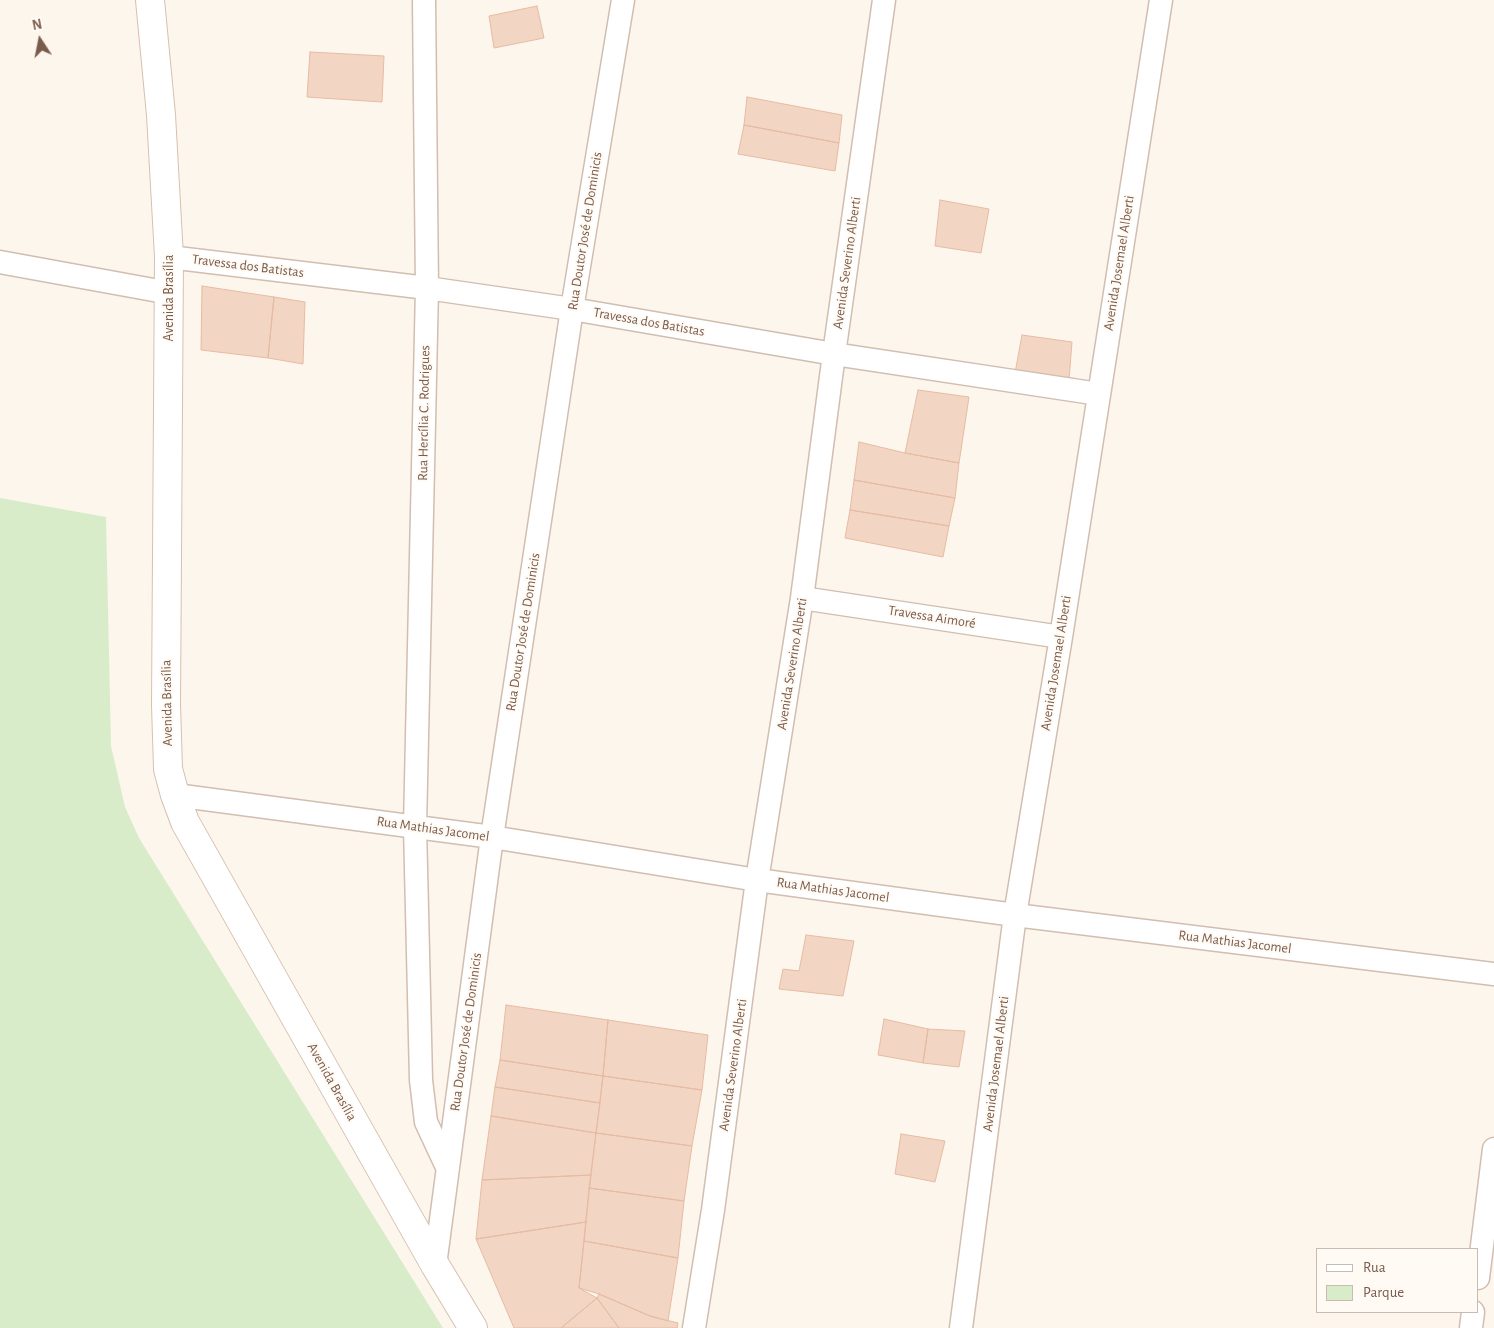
<!DOCTYPE html>
<html>
<head>
<meta charset="utf-8">
<style>
	body { margin:0 }
	#map { position:relative; width:1494px; height:1328px; overflow:hidden; background:#fdf6ec; font-family:"Alegreya Sans",sans-serif }
	canvas { display:block }
	.legend { position:absolute; left:1316px; top:1248px; width:162px; height:65px; box-sizing:border-box; background:#fffaf3; border:1px solid #cabbb1; margin:0; padding:6px 9px; list-style:none; font-size:15px; color:#7a5c4d }
	.legend li { display:flex; align-items:center; gap:10px; height:25px }
	.legend b { width:25px; border:1px solid #cabbb1 }
	.north { position:absolute; left:15px; top:15px; width:50px; height:50px; -webkit-text-stroke:4px #fffaf3; paint-order:stroke; rotate:349deg; font-size:14px; font-weight:700; line-height:20px; text-align:center; color:#7a5c4d }
	.north::after { content:''; display:block; margin:auto; width:18px; height:22px; background:#7a5c4d; clip-path:polygon(50% 0,100% 100%,50% 72%,0 100%) }
</style>
</head>
<body>
<div id="map">
<canvas width="1494" height="1328"></canvas>
<ul class="legend">
<li><b style="height:6px;background:#fff"></b>Rua</li>
<li><b style="height:14px;background:#d8ecc9"></b>Parque</li>
</ul>
<div class="north">N</div>
</div>
<script>
const g = document.querySelector('canvas').getContext('2d');
g.lineJoin = 'round';
function fillPath(path, color) { g.fillStyle = color; g.fill(path, 'evenodd'); }
const poly = rows => new Path2D(rows.map(r => 'M' + r).join(''));
function stroke(path, color, width, dash) { g.strokeStyle = color; g.lineWidth = width; g.lineCap = dash ? 'butt' : 'round'; g.setLineDash(dash || []); g.stroke(path); }
function write(font, color, halo, rows, align = 'center') {
  g.font = font + ' "Alegreya Sans",sans-serif'; g.lineWidth = 4; g.setLineDash([]); g.textBaseline = 'middle'; g.strokeStyle = halo; g.fillStyle = color; for (const [text, x, y, turn = 0] of rows) {
    g.save(); g.translate(x, y); g.rotate((+turn || 0) * Math.PI / 180); g.textAlign = isNaN(turn) ? turn : align; if (halo) g.strokeText(text, 0, 0); g.fillText(text, 0, 0); g.restore();
  }
}
const green = poly([
	[0,498,106,517,111,746,125,807,139,838,443,1328,0,1328]
]);
const building = poly([
	[537,6,544,38,494,48,489,16,537,6],
	[310,52,384,56,382,102,307,97,310,52],
	[747,97,842,115,839,143,744,125,747,97],
	[744,125,839,143,835,171,738,154,744,125],
	[940,200,989,209,981,253,935,246,940,200],
	[202,286,274,297,268,358,201,350,202,286],
	[274,297,305,302,303,364,268,358,274,297],
	[1022,335,1072,342,1069,380,1015,373,1022,335],
	[918,390,969,397,959,463,905,453,918,390],
	[859,442,905,453,959,463,955,498,854,480,859,442],
	[854,480,955,498,949,526,850,510,854,480],
	[850,510,949,526,943,557,845,538,850,510],
	[806,935,854,941,843,996,779,989,783,969,799,971,806,935],
	[506,1005,608,1020,603,1076,500,1060,506,1005],
	[884,1019,928,1029,923,1063,878,1055,884,1019],
	[608,1020,708,1035,702,1090,603,1076,608,1020],
	[928,1029,965,1031,959,1067,923,1063,928,1029],
	[500,1060,603,1076,600,1103,495,1087,500,1060],
	[603,1076,702,1090,692,1146,596,1133,603,1076],
	[495,1087,600,1103,596,1133,491,1116,495,1087],
	[491,1116,596,1133,591,1175,482,1180,491,1116],
	[596,1133,692,1146,684,1201,589,1188,596,1133],
	[901,1134,945,1141,935,1182,895,1174,901,1134],
	[591,1175,586,1222,476,1239,482,1180,591,1175],
	[589,1188,684,1201,678,1258,584,1241,589,1188],
	[586,1222,579,1288,597,1298,561,1328,514,1328,476,1239,586,1222],
	[584,1241,678,1258,668,1321,650,1316,599,1294,579,1288,584,1241],
	[599,1294,650,1316,678,1323,677,1328,619,1328,597,1298,599,1294],
	[597,1298,619,1328,561,1328,597,1298]
]);
const street = poly([
	[424,0,427,288,415,826,421,1080,426,1122,447,1167],
	[169,257,427,288,572,309,834,354,1099,394],
	[0,262,170,293],
	[802,598,1061,637],
	[175,795,492,837,757,880,1015,915,1494,974],
	[435,1265,492,837,572,309,623,0],
	[1478,1278,1494,1149],
	[694,1328,713,1210,757,880,802,598,834,354,884,0],
	[961,1328,1015,915,1061,637,1161,0],
	[1471,1328,1473,1312]
]);
const secondary = poly([
	[150,0,161,115,169,257,166,705,168,769,175,795,185,822,435,1265,473,1328]
]);
const streetNames = [
	["Rua Doutor José de Dominicis",585,231,-81],
	["Avenida Severino Alberti",847,263,-82],
	["Avenida Josemael Alberti",1119,263,-81],
	["Travessa dos Batistas",248,266,7],
	["Avenida Brasília",169,298,-90],
	["Travessa dos Batistas",649,322,10],
	["Rua Hercília C. Rodrigues",424,413,-89],
	["Travessa Aimoré",932,617,9],
	["Rua Doutor José de Dominicis",523,632,-81],
	["Avenida Josemael Alberti",1056,663,-81],
	["Avenida Severino Alberti",792,664,-81],
	["Avenida Brasília",167,703,-91],
	["Rua Mathias Jacomel",433,829,8],
	["Rua Mathias Jacomel",833,890,8],
	["Rua Mathias Jacomel",1235,942,7],
	["Rua Doutor José de Dominicis",466,1032,-82],
	["Avenida Josemael Alberti",996,1064,-83],
	["Avenida Severino Alberti",733,1065,-82],
	["Avenida Brasília",332,1082,61]
];
fillPath(green, '#d8ecc9');
fillPath(building, '#f3d5c3');
stroke(building, '#e6bba3', 1);
stroke(street, '#d1beb0', 25);
stroke(secondary, '#d6c0b0', 30);
stroke(street, '#fff', 22);
stroke(secondary, '#fff', 28);
write('14px', '#7a5c4d', '#fffaf3', streetNames);
</script>
</body>
</html>
